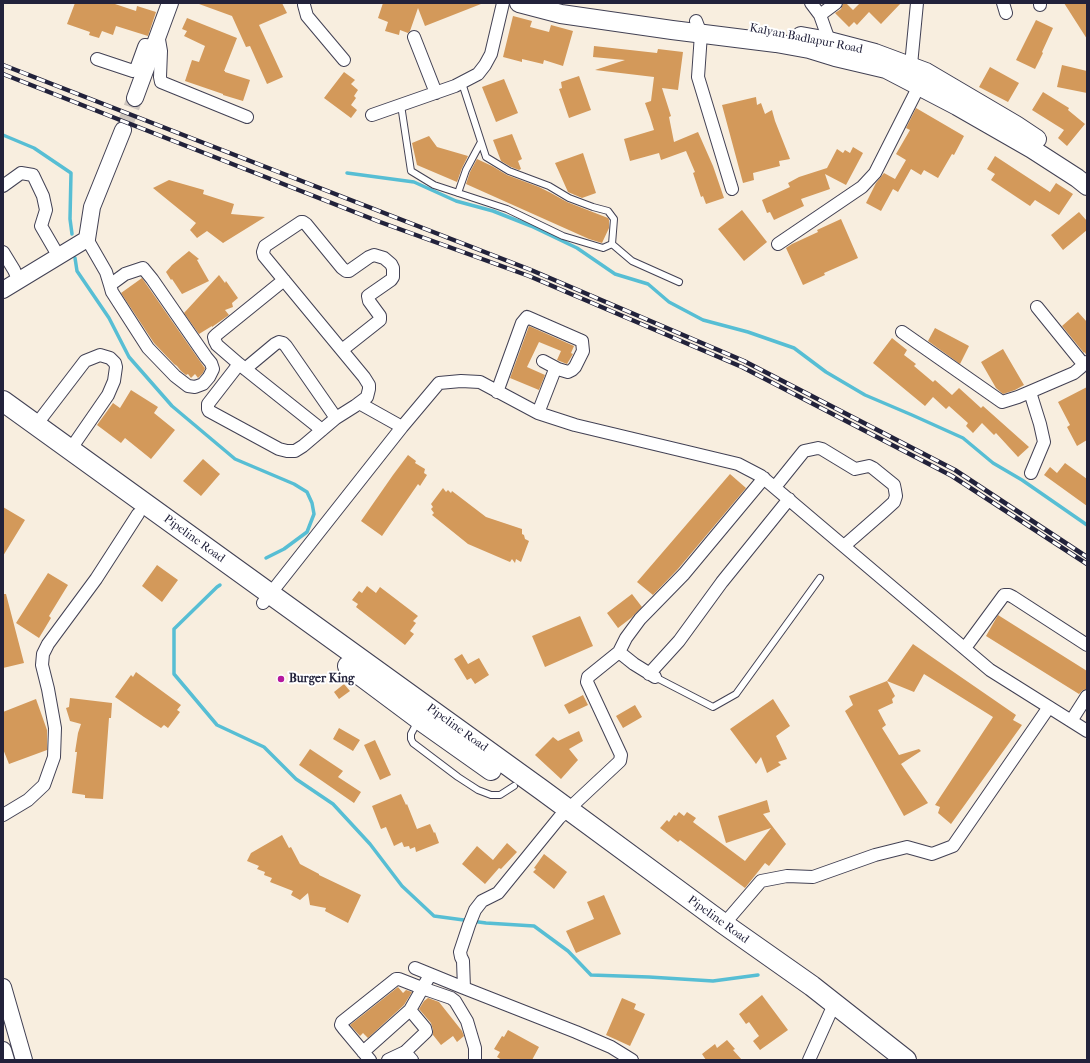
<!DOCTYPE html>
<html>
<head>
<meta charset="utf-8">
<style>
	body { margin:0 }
	#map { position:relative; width:1090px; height:1063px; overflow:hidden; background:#f8eedf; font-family:"IM FELL French Canon",serif }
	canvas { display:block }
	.frame { position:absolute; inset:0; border:4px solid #22223b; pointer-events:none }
</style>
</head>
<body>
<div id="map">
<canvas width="1090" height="1063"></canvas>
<div class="frame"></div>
</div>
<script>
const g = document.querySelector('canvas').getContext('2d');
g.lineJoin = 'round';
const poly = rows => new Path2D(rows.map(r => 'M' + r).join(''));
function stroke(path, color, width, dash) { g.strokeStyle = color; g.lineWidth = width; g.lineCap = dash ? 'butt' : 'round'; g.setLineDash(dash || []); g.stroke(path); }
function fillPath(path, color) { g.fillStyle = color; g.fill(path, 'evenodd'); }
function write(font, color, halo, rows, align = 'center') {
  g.font = font + ' "IM FELL French Canon",serif'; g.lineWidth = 4; g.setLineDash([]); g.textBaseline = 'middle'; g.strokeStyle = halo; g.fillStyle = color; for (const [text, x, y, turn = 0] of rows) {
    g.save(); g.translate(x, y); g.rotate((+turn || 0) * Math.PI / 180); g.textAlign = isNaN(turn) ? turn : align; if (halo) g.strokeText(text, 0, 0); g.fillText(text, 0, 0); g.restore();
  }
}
const stream = poly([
	[3,135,34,148,71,173,70,219,72,234],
	[347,173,414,182,456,201,493,211,531,226,577,248,615,274,648,284,669,302,703,320,748,332,794,348,826,372,865,395,912,415,963,438,993,463,1022,480,1087,525],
	[75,258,77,271,109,318,129,357,172,406,235,459,294,484,307,492,312,503,314,514,307,532,284,549,266,558],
	[220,585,217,587,174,629,174,674,217,725,264,747,296,779,333,804,370,844,402,886,434,916,486,923,534,926,568,951,591,975,649,977,713,981,758,975]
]);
const building = poly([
	[75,3,112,3,136,11,137,6,156,12,148,36,116,26,113,35,102,31,99,38,89,35,90,32,67,24],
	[199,3,282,3,287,13,259,25,283,77,267,84,250,46,246,47,232,16,199,4],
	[383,3,480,3,481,4,425,26,418,8,410,31,408,33,400,30,399,35,385,31,388,22,378,18],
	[843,3,846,3,853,10,860,3,901,3,881,24,869,12,857,25,854,22,849,27,835,13,841,9],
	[1064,3,1087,3,1087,39],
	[513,16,532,21,530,27,549,32,551,25,573,31,563,66,544,60,543,64,522,59,522,62,503,57],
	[187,18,237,38,224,71,225,71,225,72,250,80,243,101,223,95,223,94,185,81,192,60,199,62,205,46,184,36,187,31,182,29],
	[1036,20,1053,28,1042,52,1043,53,1035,69,1016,60],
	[594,46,657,53,658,49,683,52,678,90,662,88,671,116,669,117,674,142,698,132,713,166,724,198,706,204,703,196,701,197,693,173,695,172,686,151,661,160,659,153,630,161,624,139,654,130,650,117,645,103,651,101,654,77,595,70,625,60,593,57],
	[1062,65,1087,71,1087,93,1057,87],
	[990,67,1019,83,1008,102,979,87],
	[344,72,355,80,351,84,358,90,354,96,356,98,351,105,357,110,351,118,324,98],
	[579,76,591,110,569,118,559,89,562,88,561,82],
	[504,79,518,113,496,122,482,87],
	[1043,92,1069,108,1068,110,1085,124,1067,146,1058,138,1064,130,1032,110],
	[756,97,757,105,761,103,765,114,772,110,775,121,790,159,779,161,780,166,753,173,754,180,743,183,722,105],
	[916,108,964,136,954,155,952,154,938,178,924,170,921,175,911,169,898,192,893,189,881,211,866,203,876,183,884,173,895,179,906,160,896,154,910,130,906,128],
	[512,134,522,159,518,161,521,169,519,170,511,167,501,161,493,140],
	[429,136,437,147,468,156,462,168,457,182,417,165,412,143],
	[853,147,863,153,846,185,825,174,830,189,801,199,804,206,774,220,770,212,767,213,762,200,790,187,788,183,799,177,827,168,837,149,843,153,845,150,850,153],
	[583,153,596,193,582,198,568,192,555,163],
	[995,156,1050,192,1056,183,1073,194,1059,215,1035,200,1030,206,991,180,995,174,987,169],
	[477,159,492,166,507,175,539,187,551,193,567,202,608,218,609,220,609,228,602,243,589,239,466,184,470,172],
	[169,180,204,190,203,194,234,204,231,214,265,217,223,243,207,231,197,238,190,230,196,223,153,188],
	[742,210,767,242,744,261,718,229],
	[1079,212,1087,221,1087,230,1063,250,1051,235],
	[841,219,858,258,824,273,825,275,803,285,786,248,792,244,818,232,817,230],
	[189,251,199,259,197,260,209,281,182,294,172,279,171,280,166,272,172,265],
	[219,275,225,283,226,281,238,298,232,303,233,307,225,310,229,315,212,327,212,326,199,334,184,313],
	[142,278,204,367,205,368,203,373,198,378,195,374,191,378,188,374,186,375,181,371,177,366,174,364,154,343,121,293],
	[1078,312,1087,322,1087,355,1084,352,1084,353,1062,326],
	[529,326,574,346,571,353,573,354,567,364,557,360,561,351,539,342,527,367,545,375,539,390,510,378],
	[935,328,969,346,960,364,928,341],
	[892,338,907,350,904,355,916,364,914,366,933,382,935,380,952,395,959,388,981,408,983,406,1029,447,1018,457,996,433,994,435,982,423,973,433,966,426,968,423,949,406,946,409,933,397,925,406,873,363],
	[1003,349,1024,385,1015,390,1003,394,996,388,981,362],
	[1087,387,1087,440,1077,446,1067,427,1070,425,1058,402],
	[131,390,158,407,154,413,175,430,151,459,125,438,121,443,97,425,113,403,120,408],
	[408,455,416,461,415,463,425,469,424,473,427,475,420,486,418,484,382,536,361,521,393,475],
	[203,459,220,474,201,496,183,481],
	[1065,463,1087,479,1087,506,1044,475,1050,467,1057,473],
	[730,474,746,488,678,569,653,595,637,582],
	[443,488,446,492,448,490,451,493,452,491,486,517,522,529,522,534,524,535,525,539,529,541,521,562,516,559,515,563,512,559,510,562,468,544,432,515,434,513,431,509,433,507,431,504],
	[3,507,25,520,3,556],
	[157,565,178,580,162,602,142,586],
	[48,573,68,585,49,616,51,618,39,638,16,623],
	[367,586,376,593,380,587,418,616,413,621,416,623,410,631,414,634,405,645,356,607,358,604,352,600,359,591,362,593],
	[3,594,6,594,24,663,3,668],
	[632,594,642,607,631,618,618,628,607,613],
	[998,615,1087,671,1087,689,1083,690,1079,694,986,636],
	[580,616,593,646,545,667,532,636],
	[913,644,1016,715,1013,720,1022,725,951,824,938,813,940,807,935,805,993,717,924,674,914,692,887,681],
	[462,654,468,664,479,658,489,675,475,684,471,678,467,680,454,659],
	[136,672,181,705,177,710,180,712,168,728,164,725,161,728,144,717,115,697,131,675,133,677],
	[887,681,895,696,892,699,893,703,878,710,886,725,882,728,899,755,919,749,921,751,901,764,928,803,904,816,845,711,853,705,849,696],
	[344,684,350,691,339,699,334,692],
	[583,695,588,705,569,714,564,705],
	[70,698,112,703,111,718,109,718,103,799,85,798,85,795,72,793,77,752,75,752,78,733,81,724,70,721,66,708,69,707],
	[36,699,47,730,47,750,9,764,3,749,3,712],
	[773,699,790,726,776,736,787,759,778,762,781,765,767,773,761,757,756,764,730,729],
	[635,705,642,717,623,728,616,716],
	[339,728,360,740,353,751,333,739],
	[579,731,583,741,569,749,578,760,561,779,535,755,553,737,558,741],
	[375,740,391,775,380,780,364,745],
	[310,749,343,771,338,777,361,792,354,803,299,765],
	[401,794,406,805,407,804,417,829,430,824,434,833,435,832,439,843,416,852,415,847,410,849,409,846,404,847,402,842,394,846,386,827,381,829,372,806],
	[767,800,770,812,763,814,786,844,769,866,765,863,745,888,680,840,678,842,660,828,667,820,669,822,674,815,676,816,679,812,684,816,687,812,696,818,693,822,745,861,771,828,726,843,718,816],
	[282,835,289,848,291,847,300,864,319,874,319,875,361,895,348,923,325,911,326,908,310,905,308,893,300,900,291,895,293,891,270,882,272,878,264,875,265,872,257,869,259,866,247,861,251,853],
	[507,843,517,852,501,869,499,868,485,884,462,864,477,846,493,860],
	[544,854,567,872,554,889,533,872,536,869,534,868],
	[604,895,621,934,576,953,566,931,594,919,587,902],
	[398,987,403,993,406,990,412,992,404,1005,368,1038,363,1033,360,1036,350,1025],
	[762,995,788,1030,760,1050,753,1041,759,1036,749,1022,746,1024,739,1014],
	[428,998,439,1002,462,1031,464,1036,457,1042,453,1036,441,1045,433,1035,433,1030,431,1023,419,1009,424,1001],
	[622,998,636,1004,634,1009,645,1014,630,1046,606,1035],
	[508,1030,539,1047,532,1060,502,1060,497,1057,500,1052,494,1049,502,1036,504,1037],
	[727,1040,735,1049,733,1050,742,1060,706,1060,702,1054,715,1044,717,1048]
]);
const tertiaryTunnel = poly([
	[123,130,135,98]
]);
const service = poly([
	[462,83,486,157,509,171,549,186,569,198,593,207,608,211,614,219,612,244,632,261,679,282],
	[401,105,411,171,434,185,507,209,563,236,603,248,612,244],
	[458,193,466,170,481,142],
	[655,677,713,707,736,694,820,578],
	[418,721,411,734,411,739,413,743,458,777,478,790,491,795,500,795,514,786]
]);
const minor = poly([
	[304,3,304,5,307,16,344,60],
	[811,3,820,15,831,46],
	[1003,3,1006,13],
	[1040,3,1040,5],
	[820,15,836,3],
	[696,21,701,34,698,77,732,189],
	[158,34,161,51,160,77,161,82,247,117],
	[414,37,436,93],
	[97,59,133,71,136,69,144,47,145,45,154,46],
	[909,73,911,65,917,3],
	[372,115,455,86,478,74,485,65,491,54,503,3],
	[3,186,21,173,33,175,43,196,46,210,41,226,59,257],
	[87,239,106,272,110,285,112,292,148,348,175,376,188,386,195,387,203,384,209,377,213,369,211,363,206,357,152,279,143,268,125,274,110,285],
	[778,244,862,187,875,173,922,80],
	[3,252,14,270,19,281],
	[284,280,216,335,214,337,215,341,217,345,239,364,322,430],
	[1037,307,1084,365],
	[902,332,1002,402,1018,397,1074,373,1087,362],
	[543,361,558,369],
	[239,364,208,404,208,409,209,411,279,449,287,451,295,451,303,446,336,418,355,406,367,397,369,389,369,385,364,377,264,256,263,252,265,246,301,222,303,222,306,224,342,268,346,271,349,271,369,257,374,255,384,258,391,264,393,268,393,277,391,280,368,296,369,301,380,316,380,320,342,350],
	[245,369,275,344,279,342,283,343,286,346,336,418],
	[497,392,522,323,527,317,582,341,583,351,575,367,572,370,568,372,558,369,554,372,538,413],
	[1030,392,1040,424,1044,442,1031,473],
	[359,403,402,427],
	[36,425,85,361,100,355,110,358,115,363,116,367,114,381,108,395,70,450],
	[775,487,804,451,818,448,822,449,855,469,869,466,873,468,894,485,895,490,896,496,894,502,883,512,844,546],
	[263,603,402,427,439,383,461,381,480,382,538,413,575,425,738,464,761,476,990,670,1087,731],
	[965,648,1004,595,1009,595,1013,597,1087,645],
	[619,652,626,638,640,619,684,574,764,478],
	[649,674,679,641,722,582,789,499],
	[1071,721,1087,696],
	[3,815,28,800,44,785,54,757,55,728,48,689,42,665,43,654,48,644,96,579,138,514],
	[724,924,761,881,787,876,813,877,875,855,907,847,932,854,953,846,1049,707],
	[415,968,464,988],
	[363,1052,410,1010,430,975],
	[405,1052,426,1032,425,1028,410,1010],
	[370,1060,344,1029,341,1025,342,1022,396,979,399,979,422,988,451,998,455,1001,467,1021,475,1048,475,1060],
	[388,1060,405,1052,412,1060],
	[632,1060,611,1047,576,1032,464,988,463,961,461,957,460,952,469,925,475,910,482,901,498,893,559,818,620,761,621,755,587,682,588,677,619,652,634,664,655,677],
	[809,1060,831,1011]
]);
const tertiary = poly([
	[135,98,170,3],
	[3,290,87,239,92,207,123,130],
	[3,987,24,1060],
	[3,1050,6,1060]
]);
const secondary = poly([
	[519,3,561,14,672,30,776,43,809,49,835,57,886,69,957,106,1032,149,1077,178,1087,186],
	[801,36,829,41,875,53,926,72,1016,125,1037,139]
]);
const primary = poly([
	[3,401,542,790,724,924,812,986,906,1060],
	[348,666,419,719,491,770]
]);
const rail = poly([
	[3,65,531,270,744,361,955,470,1087,557],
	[3,74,380,222,529,276,742,367,952,476,1087,564]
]);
const markers = [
	[281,679,4,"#b5179e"]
];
const streetNames = [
	["Kalyan Badlapur Road",806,39,11],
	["Pipeline Road",194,539,36],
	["Pipeline Road",457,728,36],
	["Pipeline Road",718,920,36]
];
const poiNames = [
	["Burger King",289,679]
];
stroke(stream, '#57bed4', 3.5);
fillPath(building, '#d3995a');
stroke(tertiaryTunnel, '#cdc5be', 16, [16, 8]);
stroke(service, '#424154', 8);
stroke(minor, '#424154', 14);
stroke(tertiary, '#424154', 18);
stroke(secondary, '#424154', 20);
stroke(primary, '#424154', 22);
stroke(service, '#fff', 6);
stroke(minor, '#fff', 12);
stroke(tertiary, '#fff', 16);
stroke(secondary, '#fff', 18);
stroke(primary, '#fff', 20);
stroke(rail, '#22223b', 4.5);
stroke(rail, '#fff', 3, [9]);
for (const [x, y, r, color] of markers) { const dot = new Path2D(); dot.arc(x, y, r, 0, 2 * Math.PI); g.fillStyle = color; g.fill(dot); stroke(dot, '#fff', 1.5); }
write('12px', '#22223b', '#fff', streetNames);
write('bold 12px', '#22223b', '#fff', poiNames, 'left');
</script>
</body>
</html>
